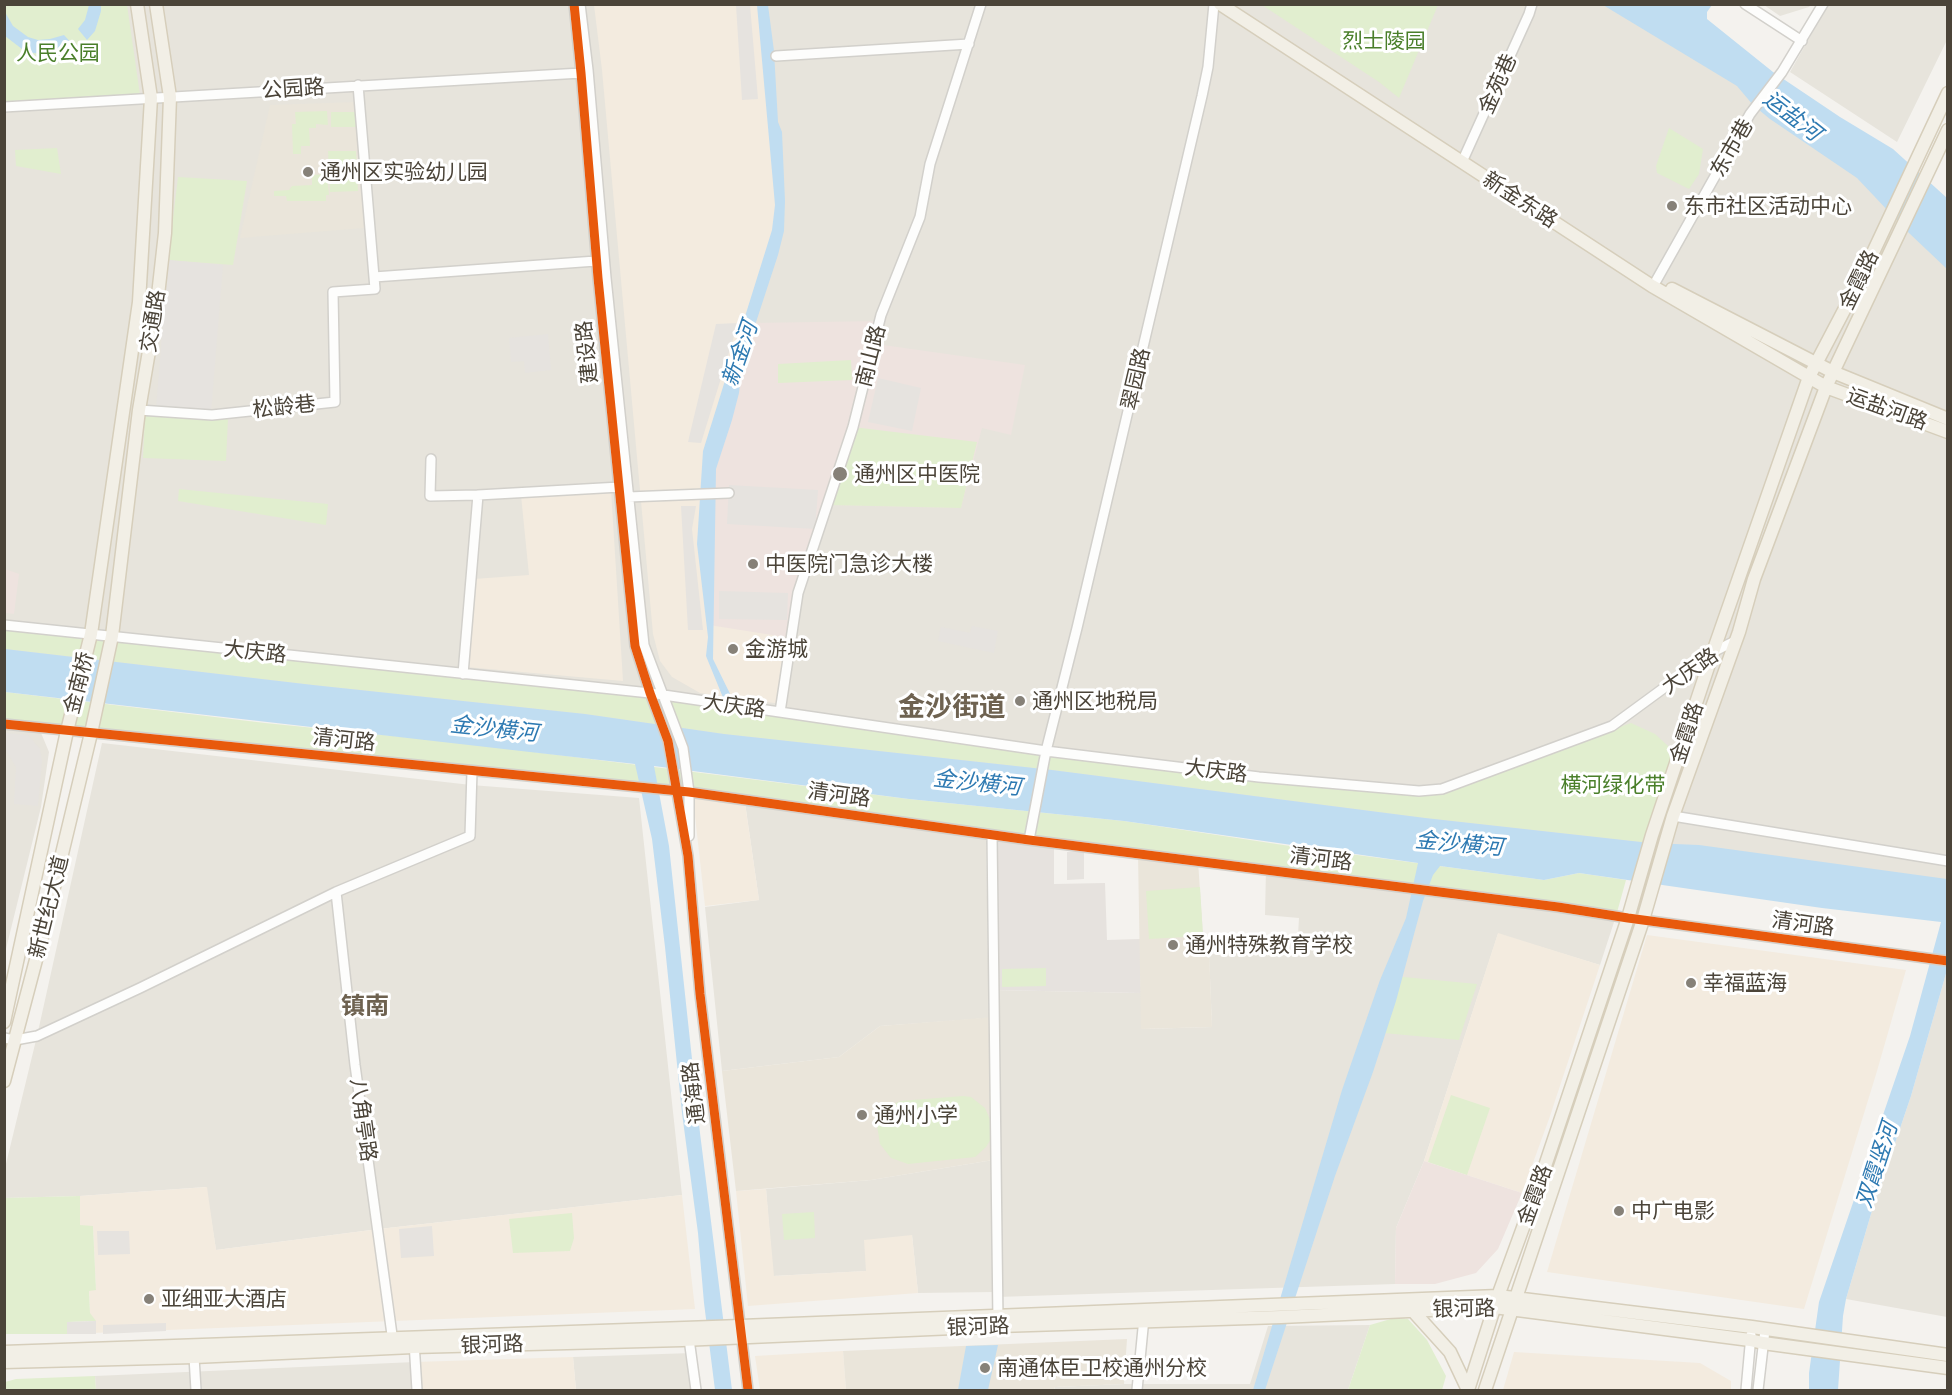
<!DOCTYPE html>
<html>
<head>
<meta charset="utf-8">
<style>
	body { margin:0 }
	#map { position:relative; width:1952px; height:1395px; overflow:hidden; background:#f4f2ee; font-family:"Golos Text",sans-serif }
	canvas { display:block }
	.frame { position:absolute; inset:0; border:6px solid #4b4439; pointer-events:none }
</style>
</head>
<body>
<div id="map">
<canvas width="1952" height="1395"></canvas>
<div class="frame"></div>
</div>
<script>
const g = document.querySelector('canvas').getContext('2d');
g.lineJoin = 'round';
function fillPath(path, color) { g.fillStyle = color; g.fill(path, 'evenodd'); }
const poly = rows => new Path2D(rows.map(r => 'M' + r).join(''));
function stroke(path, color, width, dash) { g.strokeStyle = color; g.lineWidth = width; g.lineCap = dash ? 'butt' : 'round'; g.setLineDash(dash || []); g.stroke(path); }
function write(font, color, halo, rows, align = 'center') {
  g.font = font + ' "Golos Text","Noto Sans SC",sans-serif'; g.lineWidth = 6; g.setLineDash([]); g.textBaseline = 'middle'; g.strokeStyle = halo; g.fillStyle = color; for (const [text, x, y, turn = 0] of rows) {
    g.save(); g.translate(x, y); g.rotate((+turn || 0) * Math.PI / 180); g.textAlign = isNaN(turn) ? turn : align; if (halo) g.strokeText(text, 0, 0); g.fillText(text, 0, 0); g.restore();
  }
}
const residential = poly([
	[5,5,1647,5,1947,228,1947,906,5,680],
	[1764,5,1811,5,1809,7,1780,16],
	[1828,5,1947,5,1947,40,1897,142,1790,72],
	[5,724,39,728,49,752,41,807,5,953],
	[102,743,471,785,639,798,682,1195,379,1229,216,1250,206,1187,80,1196,4,1198,5,1168,37,1036],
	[745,803,986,839,989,1018,880,1026,839,1057,722,1071,705,907,759,900],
	[1266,870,1616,916,1600,965,1498,934,1424,1161,1396,1228,1395,1284,997,1297,994,990,1141,993,1142,1029,1212,1027,1209,954,1297,952,1299,918,1265,915],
	[1947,970,1947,1317,1846,1299,1871,1214,1911,1096],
	[993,1160,994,1292,918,1293,912,1235,867,1271,773,1276,766,1189,871,1180],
	[1370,1325,1348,1390,1054,1390,1055,1387,1124,1384,1250,1384,1268,1326],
	[692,1353,696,1390,576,1390,573,1357],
	[415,1362,417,1390,96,1390,95,1376]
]);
const commercial = poly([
	[594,5,762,5,781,209,730,380,791,638,782,704,700,693,672,677,660,661,653,634,602,70],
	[611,490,623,681,466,667,474,579,529,575,521,495],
	[693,798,745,803,759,900,705,906],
	[1498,933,1600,965,1549,1119,1522,1193,1424,1161],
	[1647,935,1906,970,1877,1071,1804,1309,1547,1272],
	[207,1187,216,1250,379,1229,682,1195,695,1309,67,1334,95,1321,90,1314,89,1290,96,1290,93,1226,80,1226,80,1196],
	[766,1189,774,1276,866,1271,864,1240,912,1235,918,1293,748,1306,736,1191],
	[843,1351,846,1390,760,1390,755,1356],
	[1514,1352,1700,1363,1731,1381,1731,1390,1503,1390],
	[573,1357,576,1390,417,1390,415,1362]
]);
const industrial = poly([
	[992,835,1054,844,1054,884,1105,883,1107,940,1140,939,1141,993,994,990]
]);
const education = poly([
	[357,102,365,228,240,238,270,105],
	[1138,854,1198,861,1203,935,1209,950,1212,1027,1141,1029],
	[994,1017,993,1160,871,1180,736,1191,722,1071,839,1057,880,1026],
	[1127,1339,1124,1384,1055,1387,1054,1390,846,1390,843,1351]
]);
const medical = poly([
	[881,321,876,344,1025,365,1011,435,982,428,961,508,827,505,798,593,791,638,709,625,713,443,750,323],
	[5,569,19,574,14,614,5,613],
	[1424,1161,1522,1193,1498,1249,1476,1273,1435,1284,1395,1284,1396,1228]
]);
const green = poly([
	[5,5,127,5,140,95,5,105],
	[1262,5,1438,5,1399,98,1379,82],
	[327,111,328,125,316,124,316,128,309,128,310,146,301,146,301,154,293,154,292,124,296,124,295,112],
	[331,112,357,112,358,127,331,127],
	[1669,128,1703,149,1699,174,1689,189,1657,173,1656,166],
	[57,148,61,174,16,166,15,150],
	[328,151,356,151,358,191,330,192],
	[327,174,329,195,326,195,326,201,287,201,286,196,274,196,274,191,289,190,292,186,312,185,312,175],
	[178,177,247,181,233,265,168,260],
	[851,360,852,380,778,383,778,364],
	[145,415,228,419,226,461,143,458],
	[853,427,977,442,961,508,827,505],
	[179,489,328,504,326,525,178,501],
	[5,624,650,693,1046,751,1443,791,1631,723,1655,734,1680,757,1650,843,1425,818,1052,770,724,734,585,714,313,685,5,649],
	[5,692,265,723,463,743,909,799,1124,821,1290,846,1544,880,1579,873,1626,880,1616,916,690,792,5,724],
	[1200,887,1203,936,1149,939,1146,891],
	[1046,968,1046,986,1002,987,1002,969],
	[1393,976,1477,984,1459,1040,1373,1032],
	[1451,1095,1490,1108,1467,1175,1428,1162],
	[963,1096,971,1097,985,1108,992,1124,991,1139,986,1147,975,1157,908,1164,891,1158,880,1144,877,1125,880,1115,890,1106,900,1101],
	[80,1196,80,1225,93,1226,96,1290,89,1291,90,1313,96,1321,68,1322,67,1334,5,1334,4,1198],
	[814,1212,815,1238,784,1240,782,1214],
	[572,1213,574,1238,570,1251,513,1253,509,1219],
	[1394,1318,1408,1319,1427,1340,1446,1376,1442,1390,1348,1390,1370,1325],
	[95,1376,96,1390,5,1390,5,1382,16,1379]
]);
const parking = poly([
	[736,5,750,5,758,99,742,100],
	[168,260,223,265,211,413,156,409],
	[738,323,701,443,688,442,716,324],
	[548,334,551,370,525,373,524,361,511,362,509,338],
	[878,378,921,388,912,431,868,422],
	[729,485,818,490,815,529,727,524],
	[681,506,696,506,692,529,703,630,688,630],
	[719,591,788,593,787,620,719,619],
	[972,626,998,631,994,653,938,641,941,627,970,633],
	[5,733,28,735,40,749,42,760,38,806,14,804,16,767,5,749],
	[1084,851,1084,879,1067,880,1067,852],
	[432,1226,434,1256,401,1258,399,1229],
	[97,1231,129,1231,130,1254,98,1255],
	[96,1321,96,1334,67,1334,67,1322],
	[166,1323,166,1331,103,1334,103,1325]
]);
const water = poly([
	[89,5,101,5,101,11,95,31,87,40,78,29,85,20],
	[757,5,768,5,774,51,778,122,782,132,785,201,784,231,778,255,742,365,739,393,732,420,716,469,713,659,734,702,724,700,706,656,708,637,697,544,703,451,772,230,775,205],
	[1603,5,1712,5,1707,12,1707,19,1773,72,1840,117,1893,149,1947,198,1947,269,1909,233,1857,178,1770,119,1753,105,1737,86],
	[5,12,13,26,28,37,38,40,50,39,64,35,75,47,51,54,32,53,22,49,5,36],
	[5,649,313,685,585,714,724,734,1052,770,1425,818,1650,843,1699,845,1947,879,1947,970,1911,1096,1871,1214,1846,1299,1843,1316,1838,1390,1809,1390,1809,1373,1819,1302,1910,1036,1941,922,1822,908,1579,873,1544,880,1440,866,1433,875,1423,901,1396,1001,1373,1072,1335,1176,1265,1390,1253,1390,1342,1090,1380,980,1406,918,1418,863,1124,821,909,799,654,766,669,846,700,1133,732,1390,715,1390,704,1303,698,1233,682,1113,665,947,652,839,635,764,5,692],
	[998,1345,988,1390,958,1390,966,1346]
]);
const minor = poly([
	[574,4,581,73,598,278,635,646,650,693,668,741,688,856,700,994,748,1390],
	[580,4,588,70,606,278,644,645,683,748,689,792,689,836],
	[1745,4,1802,41],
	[776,56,969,44],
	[358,85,374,277,596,261],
	[4,107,581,73],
	[1462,162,1529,14,1532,4],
	[1656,281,1750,114,1782,72,1823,4],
	[139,410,212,415,335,402,333,292,375,289,374,277],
	[431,459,430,496,478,495],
	[628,497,729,493],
	[4,625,650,693,1046,751,1259,777,1419,791,1442,789,1612,726,1713,652,1735,641],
	[463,674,478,495,620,487],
	[780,712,798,593,853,427,881,315,920,217,930,164,981,4],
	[4,724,689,792,1029,840,1558,907,1628,918,1948,961],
	[1673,816,1948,861],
	[992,835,998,1322],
	[1029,840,1046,751,1077,628,1202,96,1208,67,1214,4],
	[336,892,355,1065,393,1342],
	[4,1038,15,1040,37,1036,140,988,336,892,470,836,472,771],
	[689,1339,696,1390],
	[414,1342,417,1390],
	[194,1357,196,1390],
	[1137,1390,1144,1318],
	[1746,1390,1751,1335],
	[1758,1390,1765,1330]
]);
const major = poly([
	[1220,4,1652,286,1826,387,1948,432],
	[1672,289,1833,372,1948,419],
	[4,1022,67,731,91,634,139,302,151,98,137,4],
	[4,1081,42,937,91,733,112,636,139,410,157,304,165,233,170,97,156,4],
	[1413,1311,1450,1352,1468,1390],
	[4,1352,741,1326,1498,1296,1752,1327,1948,1355],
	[4,1362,194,1357,413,1347,682,1340,999,1326,1281,1317,1494,1307,1750,1340,1763,1343,1948,1368],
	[1468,1390,1498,1296,1540,1181,1628,918,1652,835,1713,652,1809,377,1862,276,1948,93],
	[1485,1390,1643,920,1673,816,1739,632,1754,579,1826,387,1948,130]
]);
const cycleway = poly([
	[574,4,581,73,598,278,635,646,650,693,668,741,688,856,700,994,748,1390],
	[4,724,689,792,1029,840,1558,907,1628,918,1948,961]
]);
const markers = [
	[308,172,6,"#868178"],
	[1672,206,6,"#868178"],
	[840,474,8,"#868178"],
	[753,564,6,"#868178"],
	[733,649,6,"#868178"],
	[1020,701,6,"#868178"],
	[1173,945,6,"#868178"],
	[1691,983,6,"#868178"],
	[862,1115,6,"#868178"],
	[1619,1211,6,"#868178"],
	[149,1299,6,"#868178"],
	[985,1368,6,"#868178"]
];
const parkNames = [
	["烈士陵园",1384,41],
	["人民公园",58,53],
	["横河绿化带",1613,785]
];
const streetNames = [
	["金苑巷",1498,84,-66],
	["公园路",293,89,-4],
	["东市巷",1732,148,-60],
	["新金东路",1520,200,33],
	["金霞路",1859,280,-64],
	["交通路",153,321,-81],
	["建设路",587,352,-96],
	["南山路",871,356,-76],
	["翠园路",1136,379,-77],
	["松龄巷",284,407,-6],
	["运盐河路",1887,409,20],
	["大庆路",255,652,6],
	["大庆路",1690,671,-35],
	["金南桥",79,683,-76],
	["大庆路",734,706,8],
	["金霞路",1687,733,-72],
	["清河路",344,740,6],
	["大庆路",1216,771,7],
	["清河路",839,795,8],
	["清河路",1321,859,7],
	["新世纪大道",49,907,-76],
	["清河路",1803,924,8],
	["通海路",694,1093,-97],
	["八角亭路",363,1120,82],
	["金霞路",1535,1195,-70],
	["银河路",1464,1309,-1],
	["银河路",978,1327,-2],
	["银河路",492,1345,-2]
];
const poiNames = [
	["通州区实验幼儿园",320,172],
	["东市社区活动中心",1684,206],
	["通州区中医院",854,474],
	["中医院门急诊大楼",765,564],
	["金游城",745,649],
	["通州区地税局",1032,701],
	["通州特殊教育学校",1185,945],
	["幸福蓝海",1703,983],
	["通州小学",874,1115],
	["中广电影",1631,1211],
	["亚细亚大酒店",161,1299],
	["南通体臣卫校通州分校",997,1368]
];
const waterNames = [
	["运盐河",1792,116,38],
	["新金河",740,354,-71],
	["金沙横河",494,729,6],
	["金沙横河",977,783,6],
	["金沙横河",1459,844,5],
	["双霞竖河",1877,1165,-72]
];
const quarterNames = [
	["镇南",365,1006]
];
const districtNames = [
	["金沙街道",952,707]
];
fillPath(residential, '#e7e4dc');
fillPath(commercial, '#f3ebdf');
fillPath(industrial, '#e6e2de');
fillPath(education, '#eae5da');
fillPath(medical, '#eee3df');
fillPath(green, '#e1eecf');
fillPath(parking, '#e6e3df');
fillPath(water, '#c0ddf1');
stroke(minor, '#d2d0cb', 12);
stroke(major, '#d6cebb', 15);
stroke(minor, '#fdfdfc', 9);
stroke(major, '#f2efe6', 12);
stroke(cycleway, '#e8590c', 9);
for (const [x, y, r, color] of markers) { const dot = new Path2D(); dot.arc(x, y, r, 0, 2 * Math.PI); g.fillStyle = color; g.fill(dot); stroke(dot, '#fff', 2); }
write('21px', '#4a7f2a', '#fff', parkNames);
write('21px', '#4b4439', '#fff', streetNames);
write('21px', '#4b4439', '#fff', poiNames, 'left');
write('italic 22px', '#2e7ab2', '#fff', waterNames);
write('bold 24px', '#6e6250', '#fff', quarterNames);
write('bold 27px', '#6e6250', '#fff', districtNames);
</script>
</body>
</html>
